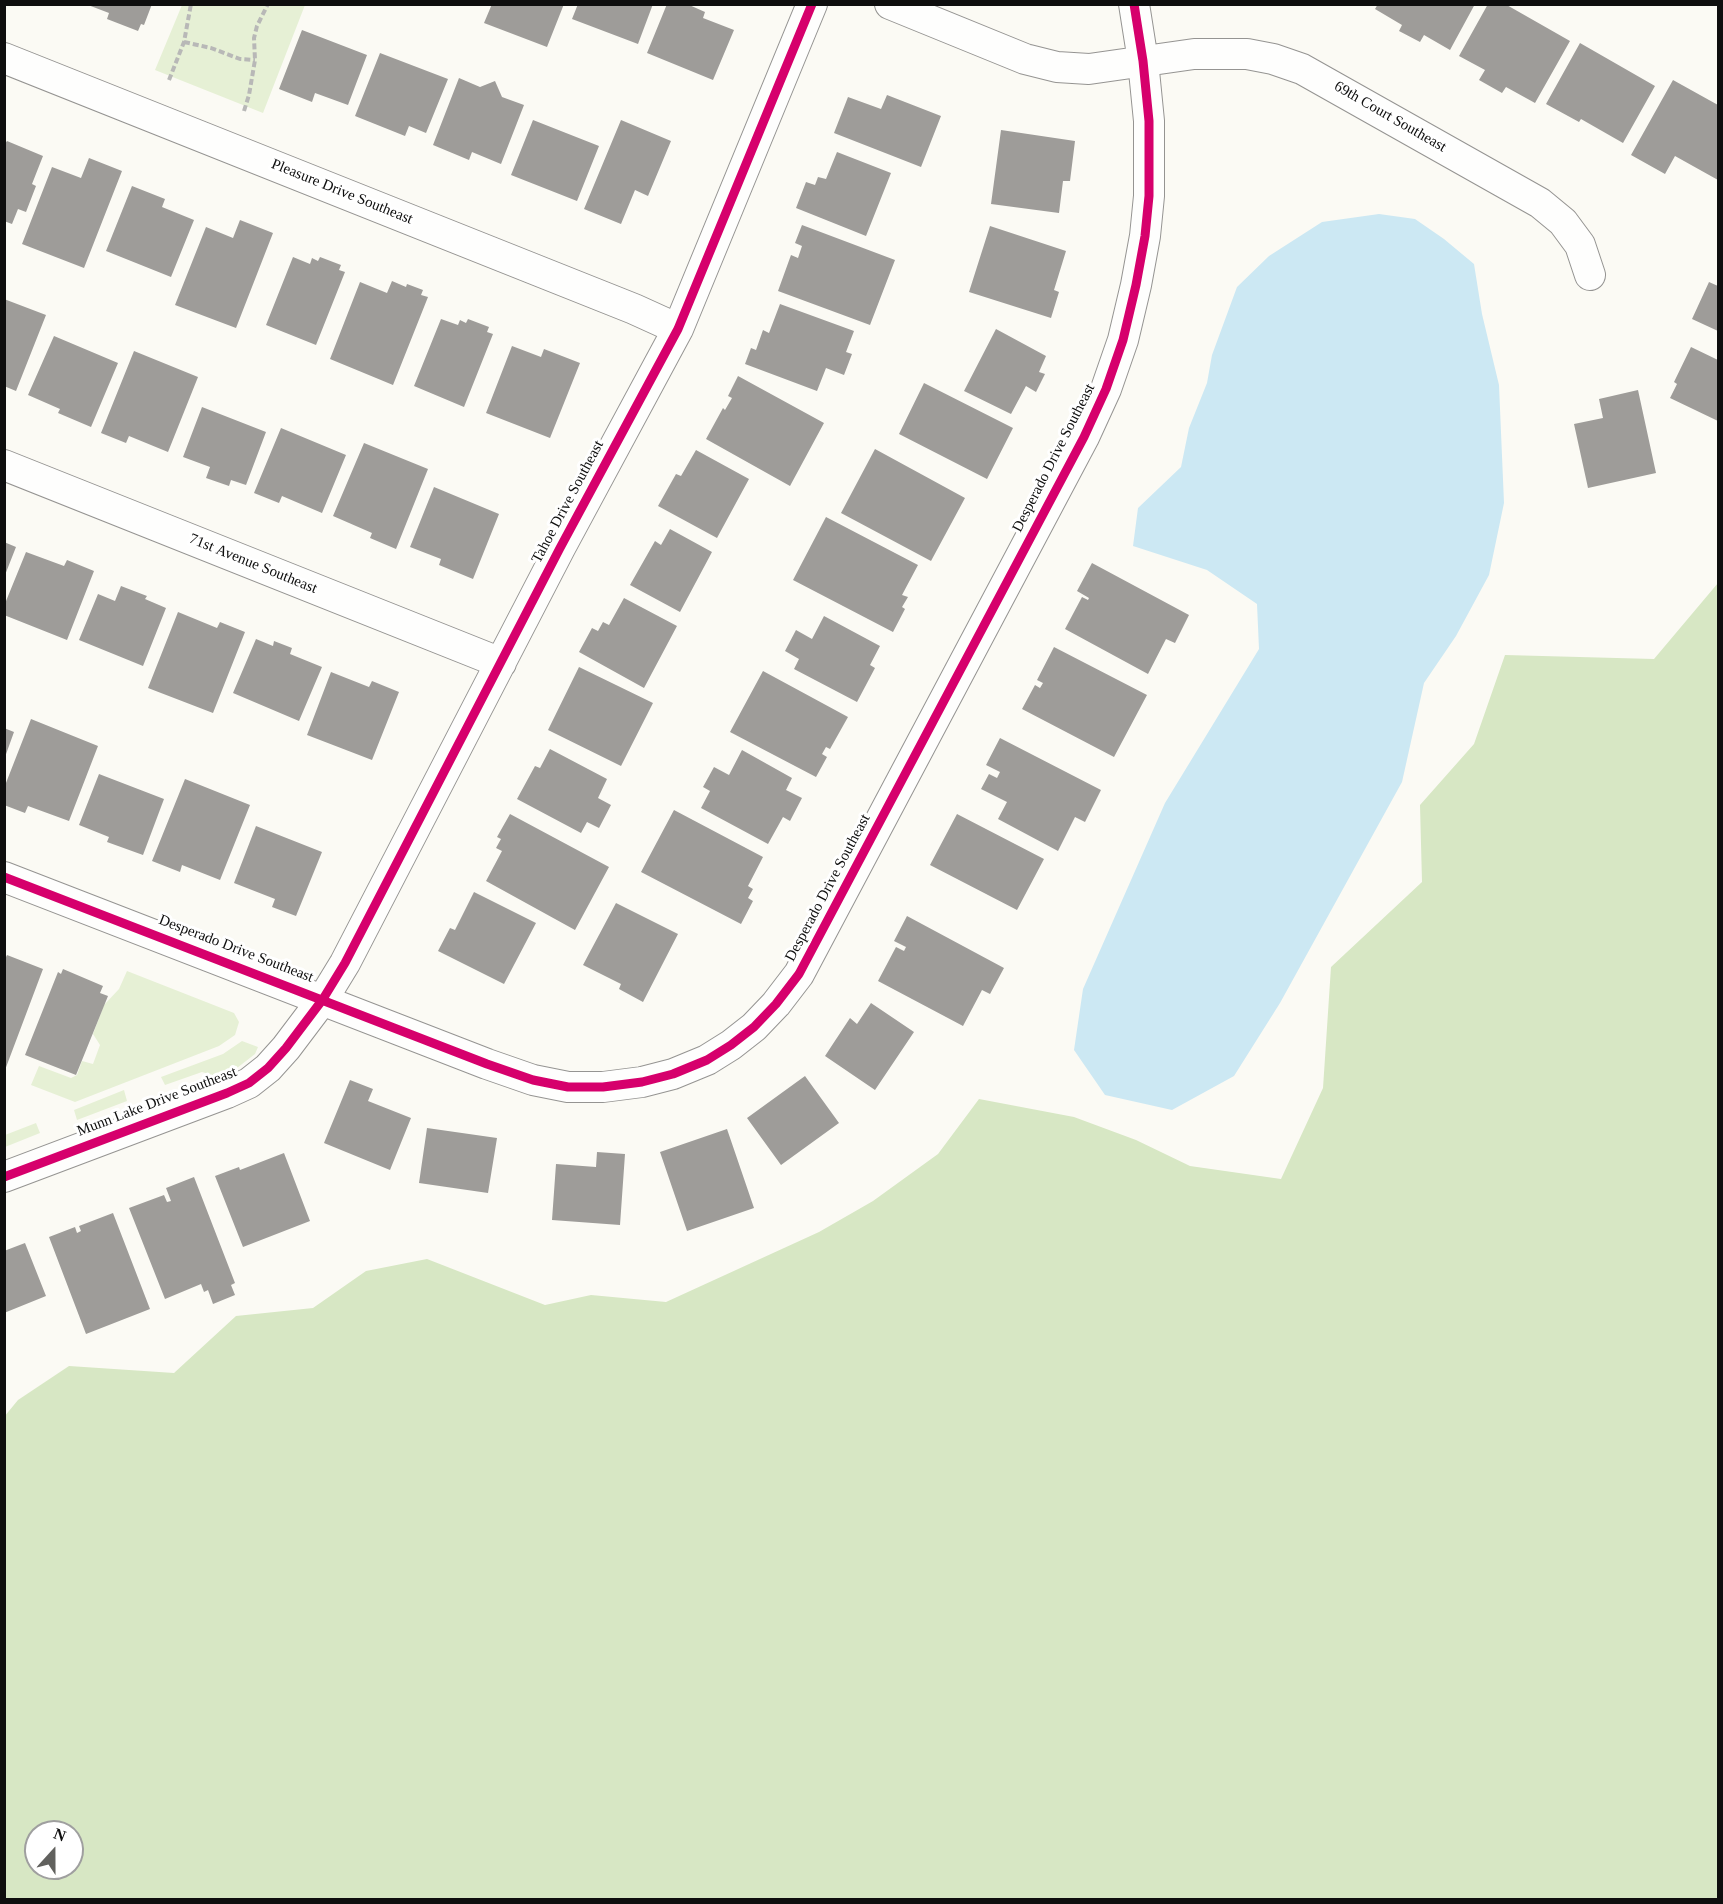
<!DOCTYPE html>
<html>
<head>
<meta charset="utf-8">
<style>
	body { margin:0 }
	#map { position:relative; width:1723px; height:1904px; overflow:hidden; background:#fbfaf4; font-family:Georgia,serif }
	canvas { display:block }
	.frame { position:absolute; inset:0; border:6px solid #0e0e0e; pointer-events:none }
	.north { position:absolute; left:24px; top:1820px; width:60px; height:60px; box-sizing:border-box; background:#fff; border:2px solid #9f9f9f; border-radius:50%; rotate:21deg; font-size:16px; font-weight:700; line-height:24px; text-align:center; color:#0e0e0e }
	.north::after { content:''; display:block; margin:auto; width:21px; height:27px; background:#61615e; clip-path:polygon(50% 0,100% 100%,50% 72%,0 100%) }
</style>
</head>
<body>
<div id="map">
<canvas width="1723" height="1904"></canvas>
<div class="frame"></div>
<div class="north">N</div>
</div>
<script>
const g = document.querySelector('canvas').getContext('2d');
g.lineJoin = 'round';
function fillPath(path, color) { g.fillStyle = color; g.fill(path, 'evenodd'); }
const poly = rows => new Path2D(rows.map(r => 'M' + r).join(''));
function stroke(path, color, width, dash) { g.strokeStyle = color; g.lineWidth = width; g.lineCap = dash ? 'butt' : 'round'; g.setLineDash(dash || []); g.stroke(path); }
function write(font, color, halo, rows, align = 'center') {
  g.font = font + ' Georgia,serif'; g.lineWidth = 6; g.setLineDash([]); g.textBaseline = 'middle'; g.strokeStyle = halo; g.fillStyle = color; for (const [text, x, y, turn = 0] of rows) {
    g.save(); g.translate(x, y); g.rotate((+turn || 0) * Math.PI / 180); g.textAlign = isNaN(turn) ? turn : align; if (halo) g.strokeText(text, 0, 0); g.fillText(text, 0, 0); g.restore();
  }
}
const green = poly([
	[182,5,305,5,263,113,155,70],
	[127,971,234,1013,239,1022,235,1035,219,1046,75,1102,31,1085,39,1066,71,1078,77,1075,82,1061,93,1064,100,1045,93,1034,104,1005,119,989],
	[242,1041,258,1047,255,1054,237,1068,216,1076,202,1072,165,1085,161,1077,223,1054],
	[124,1090,127,1101,77,1120,74,1110],
	[36,1123,40,1133,5,1147,5,1135]
]);
const forest = poly([
	[1718,583,1718,1899,5,1899,4,1417,18,1400,69,1366,174,1373,236,1316,313,1308,366,1271,427,1259,545,1305,591,1295,666,1302,819,1232,873,1201,938,1154,979,1099,1074,1117,1136,1140,1190,1166,1281,1179,1323,1088,1331,967,1422,882,1420,805,1474,744,1505,655,1654,659],
	[36,1832,72,1832,72,1868,36,1868]
]);
const water = poly([
	[1379,214,1415,219,1444,239,1474,264,1482,314,1499,385,1504,503,1489,575,1456,636,1424,683,1402,782,1280,1003,1234,1076,1172,1110,1105,1095,1074,1050,1083,989,1165,803,1259,649,1257,604,1207,570,1133,546,1138,508,1181,467,1189,428,1207,383,1212,355,1237,287,1269,256,1322,222]
]);
const building = poly([
	[152,4,144,25,141,24,138,31,107,19,109,13,88,5],
	[492,4,564,4,547,47,484,23],
	[578,4,653,4,638,44,572,19],
	[667,4,687,4,705,12,703,18,734,30,713,80,647,53],
	[1378,4,1475,4,1450,50,1424,35,1420,42,1399,31,1402,25,1375,9],
	[1488,4,1505,4,1570,41,1535,103,1506,87,1502,93,1479,80,1485,70,1459,56],
	[302,30,367,55,348,105,315,93,312,102,279,89],
	[1580,43,1655,86,1623,143,1581,119,1579,122,1546,104],
	[380,53,448,79,426,133,409,126,405,136,355,116],
	[459,78,480,87,495,81,502,97,524,105,501,164,472,152,469,160,433,145],
	[1673,80,1718,105,1718,180,1675,156,1665,174,1631,155],
	[887,95,941,116,921,167,834,133,848,97,881,109],
	[533,120,599,146,577,201,511,175],
	[621,120,671,141,648,196,635,190,621,224,584,209],
	[1001,130,1075,141,1070,181,1063,181,1059,213,991,204],
	[7,141,43,156,32,184,36,186,26,212,18,209,12,224,4,221,4,145],
	[837,152,891,173,866,236,796,208,806,182,815,185,818,177,826,179],
	[89,158,122,171,84,268,22,244,52,167,81,178],
	[132,186,165,199,162,207,194,220,171,277,106,251],
	[240,220,273,233,236,328,175,305,206,227,233,238],
	[802,225,895,260,870,325,778,291,791,255,798,258,802,246,795,243],
	[990,226,1066,251,1054,290,1059,292,1051,318,969,292],
	[293,257,310,264,312,258,318,261,320,257,341,265,339,270,345,272,316,345,266,325],
	[392,281,406,287,407,284,423,290,421,295,428,297,393,385,330,359,360,282,387,293],
	[1709,282,1718,286,1718,331,1692,319],
	[4,299,46,315,16,391,4,386],
	[780,304,854,331,846,352,852,354,844,375,826,368,817,391,745,364,751,348,756,350,763,330,769,333],
	[441,319,458,325,460,320,466,323,468,319,489,327,487,332,493,334,464,407,414,386],
	[996,329,1046,356,1039,372,1045,374,1036,392,1026,386,1011,414,964,391],
	[54,336,118,363,91,427,58,413,60,409,28,395],
	[512,346,541,357,544,349,580,363,550,438,486,413],
	[1691,347,1718,360,1718,421,1670,398,1677,384,1674,382],
	[134,351,198,377,168,452,129,436,126,443,101,433],
	[738,376,824,423,790,486,706,439,723,408,725,410,732,398,728,396],
	[924,383,1013,428,987,479,899,434],
	[1638,390,1656,473,1588,488,1574,424,1603,418,1599,399],
	[202,407,266,432,246,485,231,480,229,486,206,478,210,467,183,457],
	[281,428,346,455,322,513,282,496,279,503,254,493],
	[364,443,428,469,396,549,370,538,372,533,333,516],
	[875,449,965,498,931,561,841,513],
	[696,450,749,479,717,538,658,506,676,474,681,476],
	[434,487,499,514,473,579,439,565,441,559,410,547],
	[826,517,918,565,902,595,908,597,902,607,905,609,893,632,793,580],
	[670,529,712,552,680,612,630,585,655,541,661,545],
	[4,542,16,547,5,575,4,575],
	[26,552,64,566,67,560,94,571,67,640,4,615,4,606],
	[1092,563,1189,615,1175,643,1166,639,1148,674,1065,629,1082,597,1088,600,1089,598,1077,591],
	[121,586,147,596,145,599,166,608,143,666,79,640,98,594,115,601],
	[624,598,677,626,644,688,579,652,592,628,598,631,603,622,609,625],
	[178,612,217,628,220,622,245,632,213,713,148,688],
	[824,616,880,646,870,665,875,668,857,702,794,669,799,659,785,651,796,630,812,639],
	[256,639,273,646,274,641,292,648,290,654,322,667,299,721,233,693],
	[1054,647,1147,695,1114,757,1022,709,1035,685,1040,688,1043,683,1037,680],
	[579,667,653,703,621,766,548,730],
	[763,671,848,717,830,749,826,747,822,754,827,757,816,777,730,732],
	[331,672,369,687,372,681,399,692,372,760,307,735],
	[31,719,98,746,69,821,28,806,25,813,4,805,4,788],
	[4,728,14,732,5,757,4,757],
	[1000,738,1101,790,1085,822,1075,817,1058,851,998,819,1007,802,981,789,989,774,997,778,1000,772,986,765],
	[550,749,607,779,598,798,611,805,599,828,587,822,581,833,517,799,535,766,540,768],
	[742,750,792,778,786,790,802,798,790,821,783,817,768,844,701,808,710,791,703,787,714,767,729,775],
	[99,774,164,799,143,855,107,842,109,837,79,825],
	[185,779,250,805,220,880,182,865,180,872,152,861],
	[674,810,763,857,748,886,753,889,748,898,753,901,741,924,641,872],
	[510,814,609,867,575,930,486,881,502,851,496,848,501,839,497,837],
	[957,814,1044,859,1017,910,930,865],
	[256,826,322,852,296,916,272,907,275,899,234,883],
	[474,892,536,923,504,984,438,951,450,928,455,930],
	[616,903,678,934,643,1002,619,989,621,984,583,965],
	[907,916,1004,968,990,994,982,990,963,1026,878,981,896,947,904,951,906,947,894,941],
	[7,955,43,969,5,1070,4,961],
	[63,969,103,986,100,993,108,996,76,1075,25,1055,58,972,61,974],
	[871,1003,914,1032,875,1090,825,1056,850,1018,857,1024],
	[805,1076,839,1123,781,1165,747,1118],
	[350,1080,373,1089,368,1101,411,1118,390,1170,324,1143],
	[427,1128,497,1138,488,1193,419,1183],
	[727,1129,754,1208,687,1231,660,1152],
	[597,1152,625,1154,620,1225,552,1220,556,1164,596,1167],
	[284,1153,310,1221,243,1247,215,1176,239,1167,240,1170],
	[194,1177,235,1283,231,1285,235,1295,213,1304,208,1290,204,1292,201,1284,165,1299,129,1208,164,1195,167,1202,171,1201,166,1188],
	[113,1213,150,1309,86,1334,49,1237,75,1227,77,1233,81,1231,79,1226],
	[25,1243,46,1296,4,1313,4,1251]
]);
const path = poly([
	[184,42,211,48,240,59,255,60],
	[169,80,184,42,191,4],
	[244,111,249,95,255,60,254,38,257,26,268,4]
]);
const street = poly([
	[890,4,1025,59,1057,67,1089,69,1194,54,1247,54,1273,59,1302,69,1540,203,1563,222,1580,245,1590,275],
	[4,58,634,309,678,329],
	[4,465,501,663],
	[4,877,487,1064,533,1080,568,1087,603,1087,642,1082,673,1074,707,1060,731,1045,754,1027,776,1004,799,974,1084,437,1106,389,1123,340,1136,285,1145,236,1149,196,1149,121,1143,61,1134,4],
	[4,1177,227,1093,249,1083,268,1068,286,1048,323,999,345,963,560,548,678,329,812,4]
]);
const cycleway = poly([
	[4,877,487,1064,533,1080,568,1087,603,1087,642,1082,673,1074,707,1060,731,1045,754,1027,776,1004,799,974,1084,437,1106,389,1123,340,1136,285,1145,236,1149,196,1149,121,1143,61,1134,4],
	[4,1177,227,1093,249,1083,268,1068,286,1048,323,999,345,963,560,548,678,329,812,4]
]);
const streetNames = [
	["69th Court Southeast",1390,117,30],
	["Pleasure Drive Southeast",342,192,22],
	["Desperado Drive Southeast",1054,458,-63],
	["Tahoe Drive Southeast",568,502,-62],
	["71st Avenue Southeast",253,564,22],
	["Desperado Drive Southeast",828,888,-62],
	["Desperado Drive Southeast",236,949,21],
	["Munn Lake Drive Southeast",157,1102,-21]
];
fillPath(green, '#e6f0d5');
fillPath(forest, '#d7e7c4');
fillPath(water, '#cce8f3');
fillPath(building, '#9e9c99');
stroke(street, '#959492', 32);
stroke(path, '#b8b8b7', 4, [6, 3]);
stroke(street, '#fefefd', 30);
stroke(cycleway, '#d6006c', 9);
write('15px', '#0e0e0e', '#fff', streetNames);
</script>
</body>
</html>
